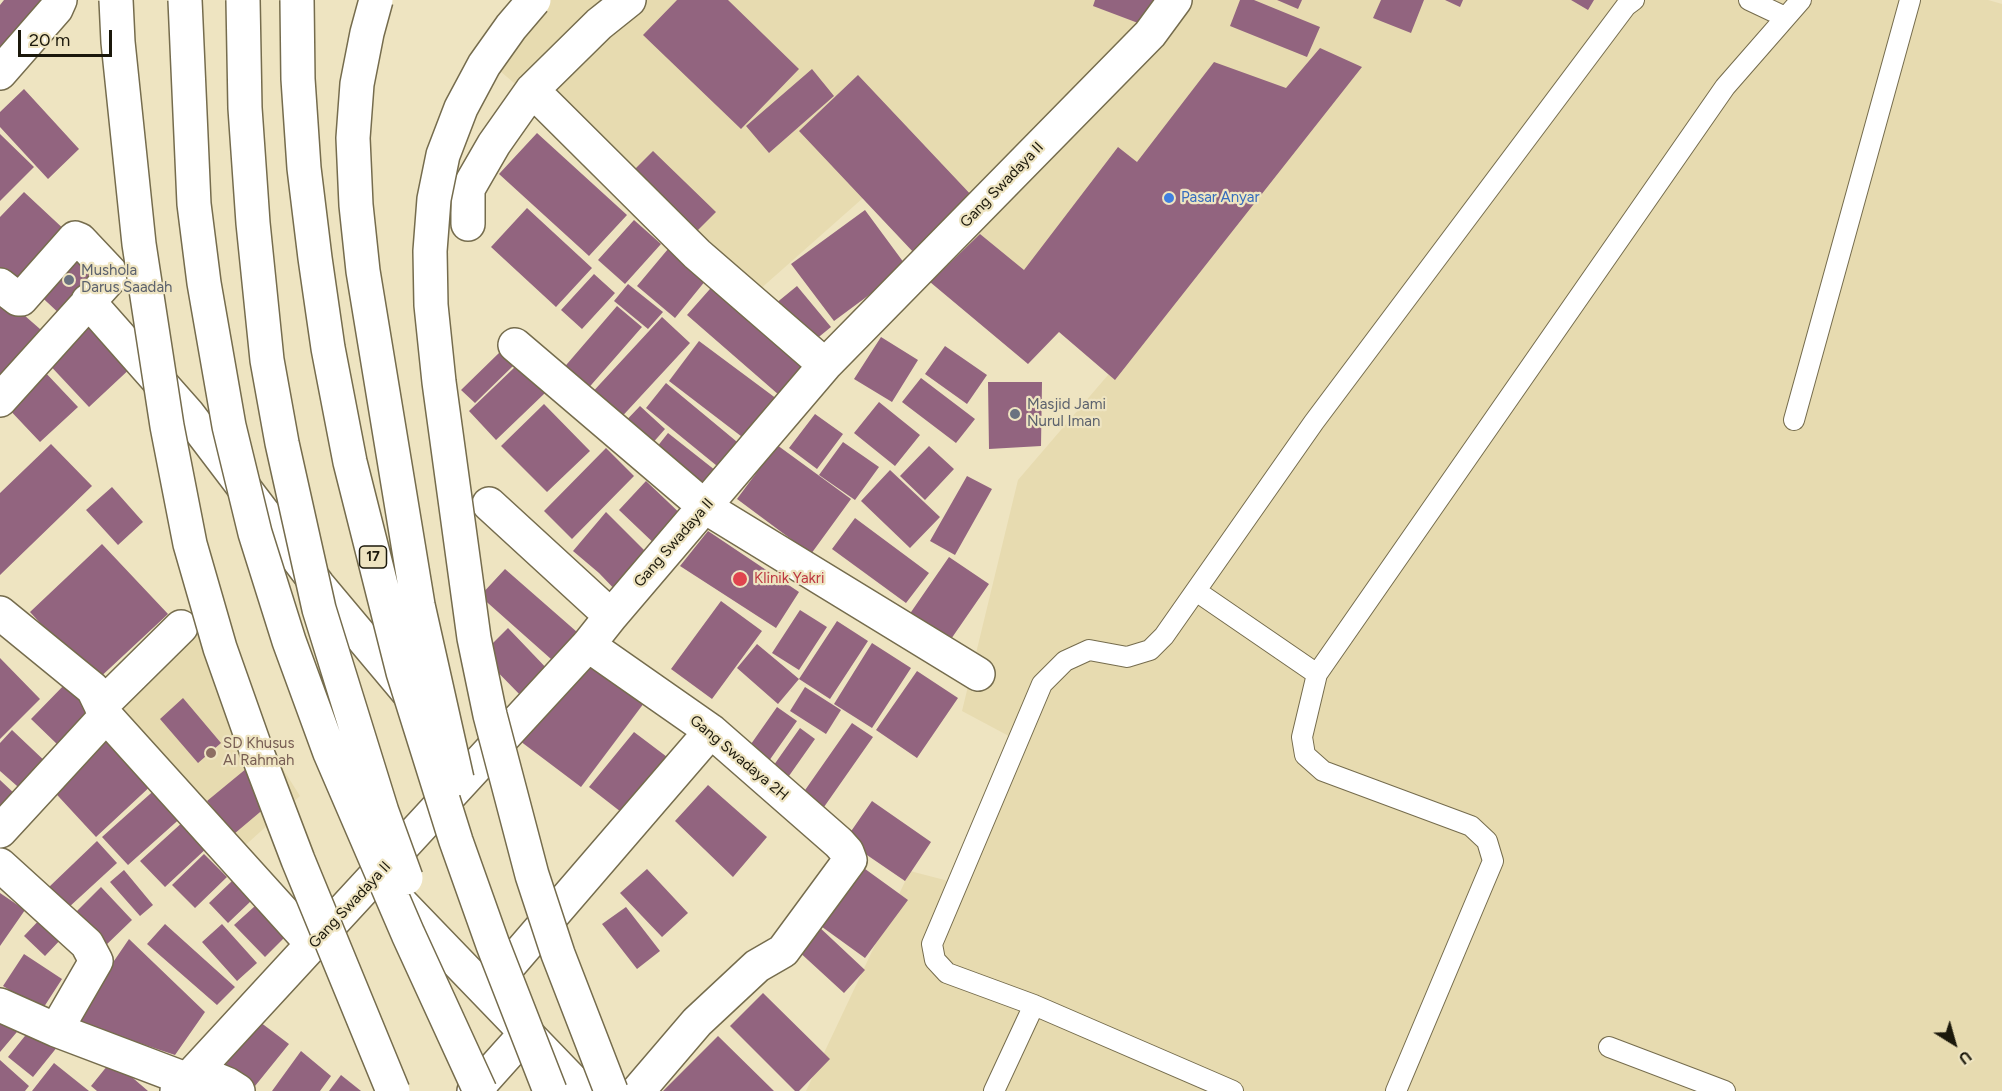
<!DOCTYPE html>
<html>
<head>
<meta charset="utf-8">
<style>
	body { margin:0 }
	#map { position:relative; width:2002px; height:1091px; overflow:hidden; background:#eee4c1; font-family:Figtree,sans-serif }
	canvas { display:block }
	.north { position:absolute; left:1924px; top:1013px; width:60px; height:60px; -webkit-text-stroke:4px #eee4c1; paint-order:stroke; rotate:143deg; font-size:16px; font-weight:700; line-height:24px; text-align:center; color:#1b180b }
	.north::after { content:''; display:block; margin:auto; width:21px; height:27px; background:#1b180b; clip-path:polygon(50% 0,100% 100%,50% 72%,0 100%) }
	.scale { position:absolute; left:18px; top:30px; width:94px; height:27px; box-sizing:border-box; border:3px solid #1b180b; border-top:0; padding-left:8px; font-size:18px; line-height:21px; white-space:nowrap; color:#1b180b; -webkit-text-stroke:4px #eee4c1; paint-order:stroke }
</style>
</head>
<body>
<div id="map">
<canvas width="2002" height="1091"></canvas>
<div class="north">U</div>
<div class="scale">20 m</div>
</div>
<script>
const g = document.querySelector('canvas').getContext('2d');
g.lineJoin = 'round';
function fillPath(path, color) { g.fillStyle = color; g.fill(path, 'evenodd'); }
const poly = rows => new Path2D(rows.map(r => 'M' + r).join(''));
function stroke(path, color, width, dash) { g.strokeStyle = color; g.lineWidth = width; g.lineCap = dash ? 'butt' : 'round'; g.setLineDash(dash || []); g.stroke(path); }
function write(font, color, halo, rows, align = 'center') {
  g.font = font + ' Figtree,sans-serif'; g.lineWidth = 4.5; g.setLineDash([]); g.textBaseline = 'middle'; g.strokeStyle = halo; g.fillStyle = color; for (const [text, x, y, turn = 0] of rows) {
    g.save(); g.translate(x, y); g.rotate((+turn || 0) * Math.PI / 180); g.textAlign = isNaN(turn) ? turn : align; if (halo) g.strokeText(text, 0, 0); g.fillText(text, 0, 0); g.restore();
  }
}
const built = poly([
	[549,0,1988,0,2002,4,2002,1091,806,1091,910,871,960,884,1020,742,962,711,1018,480,1114,368,957,241,863,198,758,291,500,71],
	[195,630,300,796,240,850,110,709]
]);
const building = poly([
	[4,0,53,0,0,49,0,5],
	[677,0,728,0,799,69,741,129,643,35],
	[1095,0,1156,0,1146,26,1093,6],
	[1240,0,1254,0,1320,27,1307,57,1230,26],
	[1277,0,1302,0,1298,9],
	[1381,0,1424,0,1411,33,1373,18],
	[1445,0,1463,0,1460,7],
	[1571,0,1594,0,1588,10],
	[1320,48,1362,67,1115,380,1059,332,1028,364,930,282,980,234,1024,270,1118,147,1137,162,1214,62,1286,88],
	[812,69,834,96,769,153,746,126],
	[858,75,974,198,915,254,799,131],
	[24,89,79,149,48,179,0,127,0,112],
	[537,133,627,215,589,256,499,174],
	[0,134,34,167,0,201],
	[653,151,716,212,688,240,625,179],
	[24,192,68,233,16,289,0,273,0,217],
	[527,208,592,268,556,307,491,247],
	[865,210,907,267,834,321,791,264],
	[634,220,661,244,625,284,598,260],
	[74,244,105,273,63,317,32,288],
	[668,249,706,280,675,318,637,286],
	[594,274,615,293,582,329,561,310],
	[717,281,809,361,779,395,687,315],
	[628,284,663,312,648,329,614,301],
	[797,286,831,327,809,345,775,304],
	[0,294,48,336,0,390],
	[617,306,642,327,585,392,561,371],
	[89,316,135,364,89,407,44,359],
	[662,317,690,343,616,423,588,397],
	[881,337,918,360,892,402,854,379],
	[699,341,781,402,750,443,669,381],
	[945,346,987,375,967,404,925,374],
	[500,352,513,366,475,403,461,390],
	[517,365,545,393,496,440,469,411],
	[43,370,78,407,40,442,5,405],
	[921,378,975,419,956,443,902,402],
	[988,382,1042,382,1041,446,989,449],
	[666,383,742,446,722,470,646,408],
	[879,402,920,435,895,466,854,433],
	[544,404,590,451,547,492,501,446],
	[640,406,665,429,644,453,618,429],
	[815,414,843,434,817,469,789,448],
	[668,433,725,478,706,503,649,457],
	[843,442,879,467,855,500,819,475],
	[51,444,92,486,0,575,0,493],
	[777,445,851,499,811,554,737,499],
	[929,446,954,469,925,500,900,476],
	[606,448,634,476,572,539,544,511],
	[890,470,940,517,910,548,861,501],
	[967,476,992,489,955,555,930,541],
	[646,481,687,520,660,549,619,510],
	[112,487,143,522,118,545,86,510],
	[606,512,653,559,621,596,599,573,573,551],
	[855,518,929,573,906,603,832,549],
	[708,531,799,592,776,628,680,566],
	[102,544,168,614,95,682,30,612],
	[949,557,989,584,949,642,909,615],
	[505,569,585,639,560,667,480,596],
	[721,601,762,631,712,699,671,669],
	[800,610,827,627,799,670,772,653],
	[837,621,868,641,830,699,799,679],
	[508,628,552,674,525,700,481,655],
	[872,643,911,668,872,728,834,704],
	[757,644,799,679,778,704,737,668],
	[0,658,40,699,0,739],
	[590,659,644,703,581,787,520,741],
	[917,671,958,698,917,758,876,730],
	[68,681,95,711,59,746,31,719],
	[805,687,841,710,826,734,790,711],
	[183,698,221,743,198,763,160,719],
	[777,707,797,721,764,768,744,754],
	[852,723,873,737,824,807,803,793],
	[800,728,815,739,784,783,769,772],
	[12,730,49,765,25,793,0,771,0,743],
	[105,730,155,782,96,837,47,784],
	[634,732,675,763,630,819,589,787],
	[258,759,285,791,234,834,207,801],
	[0,780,17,796,0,814],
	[708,785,767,837,733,877,675,821],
	[159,786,184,815,128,865,102,837],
	[872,801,931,842,905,881,845,840],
	[185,820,209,846,165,887,140,861],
	[97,841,117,863,68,908,49,887],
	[204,854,227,877,195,908,172,885],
	[861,866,908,900,865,958,818,924],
	[647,869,688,913,662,937,620,893],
	[124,870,153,905,140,916,110,882],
	[232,881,251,901,228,923,209,903],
	[101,887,132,920,103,948,72,916],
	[0,893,25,910,0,946],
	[255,906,285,937,265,957,234,925],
	[626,907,660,951,637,969,602,924],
	[43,916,63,937,45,956,24,936],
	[165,924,235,987,217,1005,147,944],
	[222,924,257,963,237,981,202,942],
	[817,925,865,970,844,993,796,949],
	[129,939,205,1012,175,1055,73,1021],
	[24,954,62,979,42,1010,3,986],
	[763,993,830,1059,799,1091,795,1091,730,1026],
	[0,1016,22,1026,0,1052],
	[260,1022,289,1044,251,1091,221,1070],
	[33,1026,58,1046,33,1077,8,1057],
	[718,1036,774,1091,663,1091],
	[301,1051,331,1076,320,1091,272,1091],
	[0,1060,29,1086,25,1091,0,1091],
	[112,1060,148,1091,97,1091,91,1086],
	[54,1063,89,1091,32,1091],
	[341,1075,361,1091,329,1091]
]);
const lane = poly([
	[1749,0,1785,17],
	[1794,420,1910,0],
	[1196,591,1317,674],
	[1609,1047,1725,1091],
	[994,1091,1034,1005],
	[1233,1091,1034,1005,947,973,935,960,932,944,1042,684,1065,661,1089,650,1127,657,1150,650,1164,636,1314,422,1626,6,1634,0],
	[1396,1091,1493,861,1487,841,1471,826,1323,771,1305,755,1302,737,1317,674,1725,87,1801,0]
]);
const street = poly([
	[0,73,56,9,60,0],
	[532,90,697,254,825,365],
	[468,224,468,189,494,144,532,90,599,24,629,0],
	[0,285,18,299,21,299,75,238,80,240,113,275,0,400],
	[88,301,188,414,318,585,412,697],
	[515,345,705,507,978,674],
	[489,504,611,616],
	[0,613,93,689,106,716,313,945],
	[588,645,711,731,839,843,847,852,850,860,783,951,757,966,697,1022,638,1091],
	[101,706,181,627],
	[0,831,106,716],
	[0,865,87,944,96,961,56,1030],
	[392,894,582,1091],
	[487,991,711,731],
	[0,1005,56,1030,188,1080],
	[196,1071,227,1084,238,1091],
	[177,1091,588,645,611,616,825,365,1150,34,1175,0],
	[474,1091,526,1033]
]);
const highwayBridge = poly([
	[116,0,118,42,139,244,167,426,190,544,220,648,255,747,298,860,393,1091],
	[185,0,194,204,204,283,229,426,255,533,289,641,330,753,408,934,480,1091],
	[243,0,245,108,253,223,267,360,282,443,319,609,382,812,406,878],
	[297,0,298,79,304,168,315,258,328,348,350,462,403,672,456,841,493,945,550,1091],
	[376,0,367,33,357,84,353,138,356,205,363,271,418,605,457,779],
	[534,0,511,27,484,65,461,108,443,155,434,199,430,251,431,305,439,382,474,638,490,715,532,875,558,954,611,1091]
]);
const markers = [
	[1169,198,6,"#3f7fe0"],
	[69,280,6,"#6b7280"],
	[1015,414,6,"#6b7280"],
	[740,579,8,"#e0444e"],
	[211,753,6,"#8d6e63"]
];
const shields = [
	[373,557,27]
];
const shieldNames = [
	["17",373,557]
];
const streetNames = [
	["Gang Swadaya II",1002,185,-46],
	["Gang Swadaya II",674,543,-49],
	["Gang Swadaya 2H",739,758,40],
	["Gang Swadaya II",350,905,-47]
];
const shopNames = [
	["Pasar Anyar",1181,198]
];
const worshipNames = [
	["Mushola",81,271],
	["Darus Saadah",81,288],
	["Masjid Jami",1027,405],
	["Nurul Iman",1027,422]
];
const healthNames = [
	["Klinik Yakri",754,579]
];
const educationNames = [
	["SD Khusus",223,744],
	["Al Rahmah",223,761]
];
fillPath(built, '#e7dbb0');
fillPath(building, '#92647f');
stroke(lane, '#756c4d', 22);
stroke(street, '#756c4d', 36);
stroke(lane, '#fff', 20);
stroke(street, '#fff', 33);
stroke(highwayBridge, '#756c4d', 36, []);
stroke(highwayBridge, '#fff', 33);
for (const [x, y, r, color] of markers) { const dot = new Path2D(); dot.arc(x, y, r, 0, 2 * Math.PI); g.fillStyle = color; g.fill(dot); stroke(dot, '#eee4c1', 2); }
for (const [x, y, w] of shields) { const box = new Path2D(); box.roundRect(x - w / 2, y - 11, w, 22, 4.5); g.fillStyle = '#eee4c1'; g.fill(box); stroke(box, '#1b180b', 1.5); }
write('bold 14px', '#1b180b', null, shieldNames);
write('15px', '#1b180b', '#eee4c1', streetNames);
write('15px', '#366cbe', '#eee4c1', shopNames, 'left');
write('15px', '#5b616d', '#eee4c1', worshipNames, 'left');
write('15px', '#be3a42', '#eee4c1', healthNames, 'left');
write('15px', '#785e54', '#eee4c1', educationNames, 'left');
</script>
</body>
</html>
